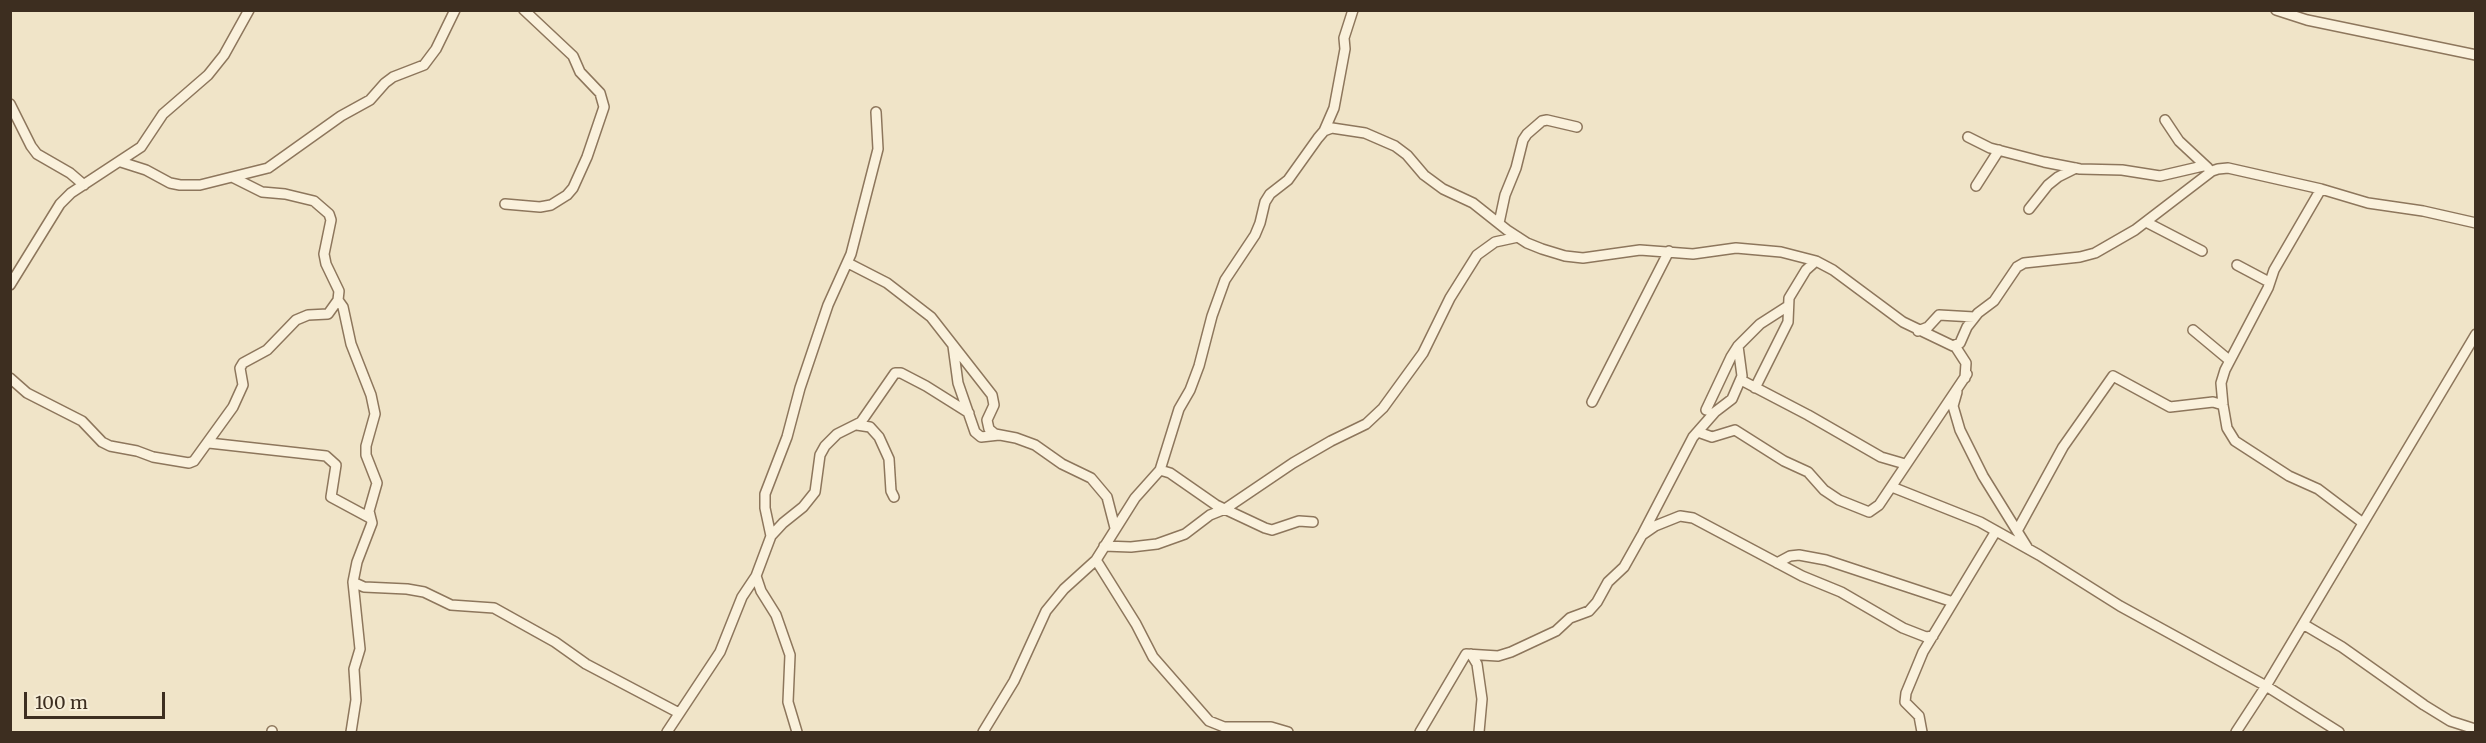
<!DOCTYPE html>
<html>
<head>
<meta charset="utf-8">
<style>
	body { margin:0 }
	#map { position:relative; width:2486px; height:743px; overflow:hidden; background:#f0e4c8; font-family:Merriweather,serif }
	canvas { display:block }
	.frame { position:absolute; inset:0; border:12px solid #3d2e20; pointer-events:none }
	.scale { position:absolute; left:24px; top:692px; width:141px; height:27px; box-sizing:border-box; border:3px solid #3d2e20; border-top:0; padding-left:8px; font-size:18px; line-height:21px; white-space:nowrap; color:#3d2e20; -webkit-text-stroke:4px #f7eed8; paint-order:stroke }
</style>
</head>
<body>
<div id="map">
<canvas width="2486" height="743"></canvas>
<div class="frame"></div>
<div class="scale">100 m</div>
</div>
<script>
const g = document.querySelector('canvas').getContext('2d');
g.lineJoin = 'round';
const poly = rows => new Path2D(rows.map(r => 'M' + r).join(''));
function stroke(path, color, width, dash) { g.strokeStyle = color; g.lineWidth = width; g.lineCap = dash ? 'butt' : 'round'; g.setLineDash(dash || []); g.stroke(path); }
const street = poly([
	[2276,10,2307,20,2476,55],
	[10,104,31,146,37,154,70,173,84,185],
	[2165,120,2179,141,2208,168],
	[1324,131,1334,108,1345,49,1344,38,1353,10],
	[1968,137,1990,148,2044,162,2080,169,2122,170,2160,176,2203,166],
	[121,162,146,170,170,183,180,185,200,185,268,168,341,116,370,100,385,83,393,77,424,65,436,49,455,10],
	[1976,186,1999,150],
	[2321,189,2274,270,2268,288,2225,370,2221,383,2223,405,2227,428,2235,441,2289,476,2318,489,2363,523],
	[505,204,540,207,551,205,567,195,573,188,587,157,604,107,600,93,580,72,573,56,524,10],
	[2029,209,2048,185,2058,177,2076,168],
	[2146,222,2202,251],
	[1499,223,1505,195,1516,168,1523,140,1527,134,1542,121,1547,120,1577,127],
	[848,263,887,283,931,317,992,395,994,405,987,420,989,429,995,434,1016,438,1035,445,1062,464,1091,478,1107,497,1115,528],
	[2237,265,2269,282],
	[10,285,60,204,71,193,141,147,163,114,208,75,224,55,249,10],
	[338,300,343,307,351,344,371,395,375,414,366,446,366,455,377,483,369,511,372,523,357,562,353,582,364,587,407,589,424,592,451,605,494,608,555,642,586,664,679,713],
	[2193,330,2229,360],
	[1918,331,1928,327,1939,315,1974,317],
	[953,346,958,383,975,432,981,437,999,435],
	[1955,346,1966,363,1965,378],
	[10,378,27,393,82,421,102,442,110,446,137,451,153,457,189,463,194,461,233,407,243,385,240,368,243,363,267,350,296,320,308,315,328,314,338,300,339,291,326,264,324,254,331,220,329,214,314,201,285,194,262,192,234,178],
	[1741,380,1808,415,1881,457,1905,464],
	[1755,388,1788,322,1789,298,1806,270,1816,261],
	[1957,392,1953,406,1960,430,1983,476,2027,547],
	[1592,402,1669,251],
	[1706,410,1731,357,1738,346,1760,324,1788,306],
	[857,425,870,427,879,437,889,459,891,491,894,497],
	[1698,432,1712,437,1735,430,1784,461,1808,472,1824,490,1839,500,1869,512,1879,505,1967,374],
	[209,443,326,456,336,465,331,497,370,518],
	[1160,470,1170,473,1216,505,1265,528,1272,530,1299,521,1313,522],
	[1892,487,1980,522,2039,555,2120,606,2266,686,2339,732],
	[2017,531,2063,447,2113,376,2170,407,2213,402,2223,405],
	[1643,533,1693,437,1715,412,1732,399,1742,376,1738,346],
	[771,536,783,523,803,507,815,492,820,455,825,446,837,434,861,422,895,373,901,373,926,386,969,413],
	[1104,546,1131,547,1157,544,1185,534,1210,515,1225,509,1293,463,1331,441,1366,424,1383,408,1423,353,1450,298,1477,255,1495,242,1518,237],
	[1096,560,1136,624,1153,657,1209,721,1224,727,1271,727,1288,732],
	[1777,563,1790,556,1799,555,1826,560,1953,602],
	[2303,624,2342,647,2424,705,2450,721,2475,729],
	[1471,654,1477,664,1482,699,1479,732],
	[272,731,272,732],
	[351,732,356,700,354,669,360,649,353,582],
	[667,732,720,652,742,597,756,576],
	[797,732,788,702,790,655,776,615,761,591,756,576,771,536,765,508,765,494,787,437,800,388,828,305,851,254,878,149,876,112],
	[983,732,1014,681,1046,611,1064,589,1096,560,1135,498,1160,470,1179,409,1190,390,1199,366,1212,316,1225,280,1255,235,1260,223,1265,202,1270,194,1288,180,1318,138,1324,131,1332,128,1365,133,1395,146,1407,155,1424,175,1443,189,1473,203,1507,230,1527,243,1542,249,1565,256,1583,258,1640,250,1693,254,1736,248,1781,252,1816,261,1833,270,1903,322,1953,346,1960,343,1967,327,1978,313,1994,301,2017,267,2024,263,2080,257,2095,253,2135,230,2212,171,2218,169,2228,168,2321,189,2368,203,2423,211,2476,223],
	[1420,732,1466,654,1498,656,1511,652,1556,631,1570,618,1589,611,1597,602,1608,582,1624,567,1642,535,1655,526,1680,516,1693,518,1802,576,1841,592,1903,628,1926,637,1933,636],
	[1922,732,1919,716,1905,702,1906,693,1923,652,1996,531],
	[2236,732,2266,686,2476,334]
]);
stroke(street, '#8d765c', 12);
stroke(street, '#faf1dc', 9);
</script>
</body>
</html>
